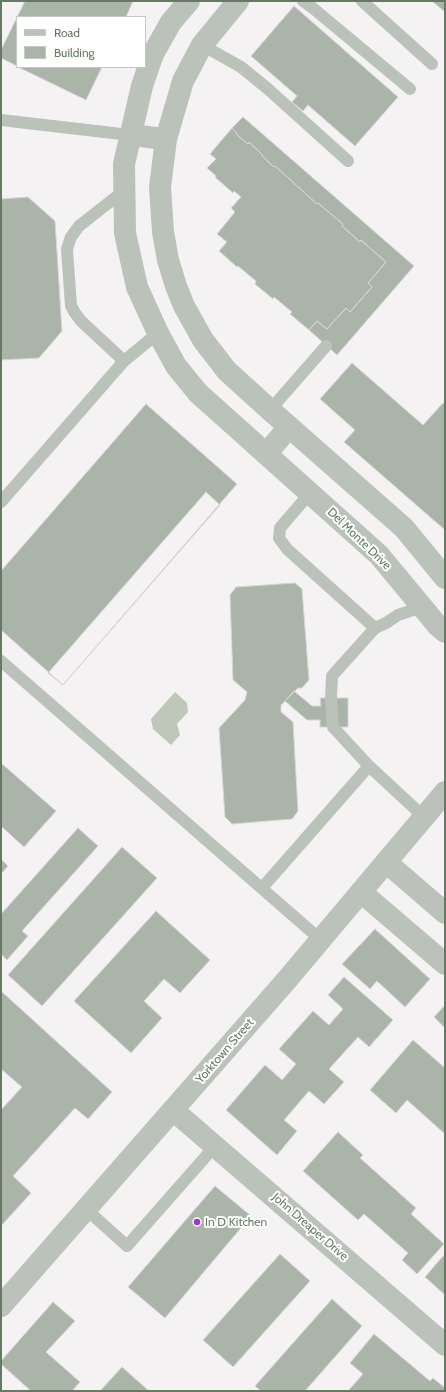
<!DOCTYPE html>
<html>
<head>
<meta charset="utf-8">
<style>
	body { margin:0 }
	#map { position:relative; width:446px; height:1392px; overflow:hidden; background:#f5f2f4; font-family:Cabin,sans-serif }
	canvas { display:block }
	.frame { position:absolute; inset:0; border:2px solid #667a63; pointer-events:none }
	.legend { position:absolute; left:16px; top:16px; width:130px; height:52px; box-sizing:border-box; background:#fff; border:1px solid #c2cac1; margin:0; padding:5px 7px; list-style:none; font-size:12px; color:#667a63 }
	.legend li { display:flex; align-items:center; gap:8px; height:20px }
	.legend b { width:20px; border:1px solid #c2cac1 }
</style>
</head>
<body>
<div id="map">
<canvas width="446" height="1392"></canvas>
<div class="frame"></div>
<ul class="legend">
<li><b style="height:5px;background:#bbc2ba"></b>Road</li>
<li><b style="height:11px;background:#aab4a9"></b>Building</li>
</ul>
</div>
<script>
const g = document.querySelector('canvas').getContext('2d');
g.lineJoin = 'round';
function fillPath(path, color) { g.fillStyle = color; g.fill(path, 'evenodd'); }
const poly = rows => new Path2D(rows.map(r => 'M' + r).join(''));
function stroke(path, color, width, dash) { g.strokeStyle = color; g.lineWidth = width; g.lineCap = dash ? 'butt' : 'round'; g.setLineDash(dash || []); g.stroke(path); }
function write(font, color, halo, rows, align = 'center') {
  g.font = font + ' Cabin,sans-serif'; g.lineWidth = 4; g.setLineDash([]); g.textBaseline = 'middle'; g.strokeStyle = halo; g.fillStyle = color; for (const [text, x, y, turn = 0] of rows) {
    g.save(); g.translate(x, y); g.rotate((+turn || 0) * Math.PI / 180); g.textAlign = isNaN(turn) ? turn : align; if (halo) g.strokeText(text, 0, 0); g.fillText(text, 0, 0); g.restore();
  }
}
const water = poly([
	[175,692,187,703,188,712,177,724,180,735,171,745,153,729,151,719]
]);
const building = poly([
	[25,1,133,1,126,17,17,17,17,66,1,58,1,50,25,1],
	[432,1,445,1,445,12,432,1],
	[294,6,398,97,355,146,308,105,303,111,292,102,297,96,251,56,294,6],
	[18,67,102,67,86,100,18,67],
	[243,117,414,266,337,355,309,330,317,321,327,329,346,308,350,312,372,287,368,283,386,262,361,240,360,242,342,226,343,224,318,203,317,204,275,166,274,167,262,156,263,155,249,142,248,144,236,134,237,133,232,128,243,117],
	[232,128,237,133,236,134,248,144,249,142,263,155,262,156,274,167,275,166,317,204,318,203,343,224,342,226,360,242,361,240,386,262,368,283,372,287,350,312,346,308,327,329,317,321,309,330,290,314,292,312,274,297,273,299,255,284,256,281,238,266,237,267,219,251,227,242,217,234,235,212,231,208,241,197,234,191,233,193,215,177,216,176,207,168,216,159,210,154,232,128],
	[28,197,55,221,62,331,39,358,1,360,1,199,28,197],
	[352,363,423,425,443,403,445,404,445,530,344,442,355,430,320,399,352,363],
	[146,404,237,484,63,685,1,630,1,571,146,404],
	[206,492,220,505,63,685,48,673,206,492],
	[295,583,302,589,309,680,302,688,298,688,281,705,281,712,293,722,298,811,292,819,232,824,225,817,219,728,245,700,247,692,233,680,230,595,236,587,295,583],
	[294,691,312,706,321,706,320,698,348,698,348,727,320,727,320,720,307,720,285,701,294,691],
	[1,763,56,811,24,847,1,826,1,763],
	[78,828,98,846,22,931,28,936,7,960,1,954,1,912,2,913,78,828],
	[122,847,157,878,42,1006,8,975,122,847],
	[1,859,8,866,1,874,1,859],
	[156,911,210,960,180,993,164,979,144,1001,162,1018,131,1053,74,1001,156,911],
	[375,929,430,979,405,1007,377,981,370,989,342,964,375,929],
	[344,977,393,1020,369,1047,358,1037,329,1069,344,1082,324,1104,309,1091,284,1120,297,1131,277,1155,226,1110,265,1065,282,1080,296,1064,279,1049,313,1011,329,1025,343,1009,328,995,344,977],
	[1,991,112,1092,88,1119,75,1108,13,1176,31,1193,1,1226,1,1110,22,1087,1,1069,1,991],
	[445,1005,445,1028,434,1017,445,1005],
	[413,1040,445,1068,445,1134,407,1100,396,1113,370,1090,413,1040],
	[338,1132,363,1155,360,1158,416,1208,411,1214,444,1244,417,1274,402,1260,408,1253,364,1214,358,1220,303,1171,338,1132],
	[215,1186,251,1216,165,1318,128,1287,215,1186],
	[280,1254,310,1281,233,1367,203,1340,280,1254],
	[443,1256,445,1258,445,1295,425,1277,443,1256],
	[332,1299,362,1326,305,1391,261,1391,255,1386,332,1299],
	[53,1302,75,1321,46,1352,80,1382,72,1391,31,1391,1,1364,1,1361,53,1302],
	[374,1334,430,1381,433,1378,445,1388,445,1391,348,1391,363,1374,350,1363,374,1334],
	[122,1367,149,1391,100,1391,122,1367]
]);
const service = poly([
	[303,1,314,9,410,89],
	[362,1,432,64],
	[202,45,241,67,268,89,348,161],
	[1,120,130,135],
	[124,361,81,321,75,313,71,306,67,249,71,237,79,226,125,190],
	[270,410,326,346],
	[310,493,280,528,279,538,287,549,375,628],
	[1,502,124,361,158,333],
	[422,607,398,615,386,623,375,628,332,676,331,698,333,727,369,766,424,817],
	[1,661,321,940],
	[262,888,369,766],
	[86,1209,127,1246,215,1146]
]);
const minor = poly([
	[130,135,166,139],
	[266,454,289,427],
	[386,862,445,913],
	[361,892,445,964],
	[173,1110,445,1345]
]);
const tertiary = poly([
	[189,1,171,22,153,54,142,86,124,164,125,233,137,287,158,333,176,366,198,393,379,555,438,626,445,632],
	[238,1,202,45,183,81,166,139,160,187,163,232,168,260,176,286,184,306,203,340,227,371,270,410,404,528,445,578],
	[1,1306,285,982,445,792]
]);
const markers = [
	[197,1222,4,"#9f36d1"]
];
const streetNames = [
	["Del Monte Drive",359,539,44],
	["Yorktown Street",225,1051,-49],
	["John Dreaper Drive",310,1227,41]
];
const poiNames = [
	["In D Kitchen",205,1222]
];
fillPath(water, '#bec7b9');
fillPath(building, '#aab4a9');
stroke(building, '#d6d5d6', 1);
stroke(service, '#bbc2ba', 12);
stroke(minor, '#bbc2ba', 22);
stroke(tertiary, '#bbc2ba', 22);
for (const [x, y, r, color] of markers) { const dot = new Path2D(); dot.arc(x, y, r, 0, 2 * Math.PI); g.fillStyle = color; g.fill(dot); stroke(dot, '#fff', 1.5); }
write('12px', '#667a63', '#fff', streetNames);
write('12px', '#667a63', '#fff', poiNames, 'left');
</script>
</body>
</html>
